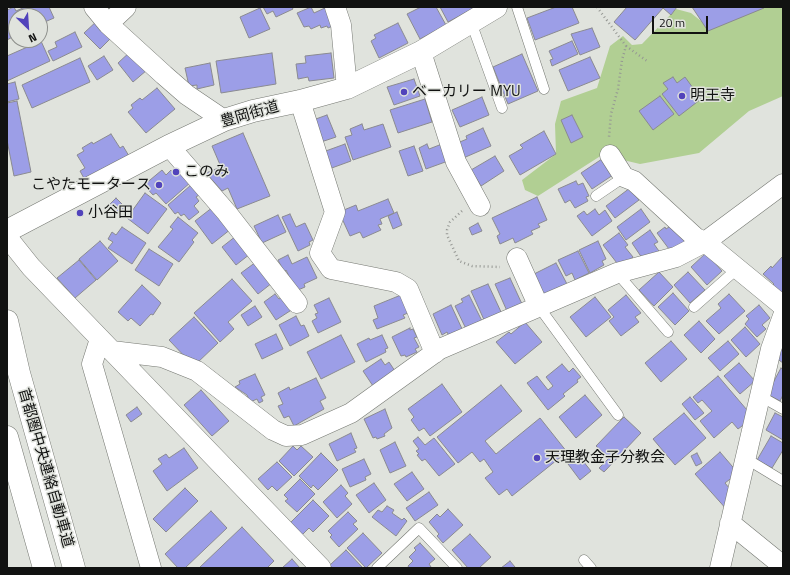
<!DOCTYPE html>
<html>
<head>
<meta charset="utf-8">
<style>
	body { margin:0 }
	#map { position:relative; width:790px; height:575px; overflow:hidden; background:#e0e3dd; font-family:"Titillium Web",sans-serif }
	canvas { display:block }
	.frame { position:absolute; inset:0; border:8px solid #111211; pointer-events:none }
	.north { position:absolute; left:8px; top:8px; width:40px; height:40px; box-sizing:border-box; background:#e0e3dd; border:1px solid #8d8f8b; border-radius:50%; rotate:155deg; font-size:11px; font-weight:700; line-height:16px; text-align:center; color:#111211 }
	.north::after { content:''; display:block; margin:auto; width:14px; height:18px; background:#5143bb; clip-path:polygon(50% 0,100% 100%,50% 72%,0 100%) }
	.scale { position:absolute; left:652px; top:16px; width:56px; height:18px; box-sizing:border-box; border:2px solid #111211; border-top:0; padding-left:5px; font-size:12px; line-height:14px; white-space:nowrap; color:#111211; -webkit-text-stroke:3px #e0e3dd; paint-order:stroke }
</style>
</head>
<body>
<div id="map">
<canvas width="790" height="575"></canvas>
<div class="frame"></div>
<div class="north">N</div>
<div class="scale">20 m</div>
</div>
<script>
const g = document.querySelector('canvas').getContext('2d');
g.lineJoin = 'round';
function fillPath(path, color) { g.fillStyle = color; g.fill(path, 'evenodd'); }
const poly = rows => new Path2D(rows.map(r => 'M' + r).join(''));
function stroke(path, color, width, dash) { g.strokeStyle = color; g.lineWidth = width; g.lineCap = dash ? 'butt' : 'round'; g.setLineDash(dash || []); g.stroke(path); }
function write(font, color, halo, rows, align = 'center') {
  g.font = font + ' "Titillium Web","Noto Sans JP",sans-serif'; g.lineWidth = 3; g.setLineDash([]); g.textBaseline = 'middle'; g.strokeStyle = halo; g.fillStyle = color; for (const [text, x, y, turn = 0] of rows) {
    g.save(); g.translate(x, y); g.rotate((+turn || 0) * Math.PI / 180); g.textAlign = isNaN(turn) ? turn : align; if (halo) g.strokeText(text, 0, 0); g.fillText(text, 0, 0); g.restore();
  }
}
const green = poly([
	[745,7,783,7,783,96,749,111,699,153,640,164,602,155,538,196,525,190,522,180,556,154,555,124,561,101,597,88,610,46,623,36,632,45,642,44,676,9,691,13,711,29]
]);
const building = poly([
	[14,7,16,11,25,7,49,7,54,18,40,24,40,16,16,16,16,35,7,40,7,10,14,7],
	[263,7,292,7,293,9,276,17,273,11,267,14,263,7],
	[311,7,314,13,327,7,335,25,328,28,327,26,321,28,320,25,311,29,309,26,304,27,297,13,311,7],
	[421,7,436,7,446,25,420,39,407,14,421,7],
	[440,7,476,7,448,22,440,7],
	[556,7,572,7,579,23,535,40,527,18,556,7],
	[627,7,677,7,671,15,663,8,635,40,614,22,627,7],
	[692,7,764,7,764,8,708,31,692,7],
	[260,8,270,29,249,38,240,17,260,8],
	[98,20,113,36,100,49,84,33,98,20],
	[398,23,408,43,379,58,371,41,376,38,374,35,398,23],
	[592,28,600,47,580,55,571,34,592,28],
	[75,32,82,47,53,61,48,51,57,47,55,42,75,32],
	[41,41,50,61,7,81,7,56,41,41],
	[572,41,578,54,552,66,550,60,553,59,549,51,572,41],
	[131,51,147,70,133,82,118,63,131,51],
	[272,53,276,84,221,93,216,61,272,53],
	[331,53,334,78,309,81,308,77,298,79,296,64,306,63,305,56,331,53],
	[522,54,538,91,508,104,493,67,522,54],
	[104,56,113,70,97,80,88,66,104,56],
	[590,57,600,78,568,91,559,70,590,57],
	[80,58,90,82,32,108,22,85,80,58],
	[210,63,214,85,197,89,197,85,189,86,185,68,210,63],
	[673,77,677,83,685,77,701,99,679,116,662,94,668,89,663,83,673,77],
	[414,79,420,96,394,105,387,87,414,79],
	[15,82,19,99,7,102,7,84,15,82],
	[157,88,175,109,146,133,128,112,133,108,131,105,140,98,142,100,157,88],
	[660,96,674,114,653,130,639,111,660,96],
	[482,97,489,115,460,127,452,110,482,97],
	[425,99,432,122,398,133,390,110,425,99],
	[17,101,31,172,14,176,7,140,7,103,17,101],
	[327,115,336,137,321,142,313,120,327,115],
	[572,115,583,137,571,143,561,120,572,115],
	[362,124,364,130,383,124,391,147,353,160,345,137,352,135,350,129,362,124],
	[483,128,491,146,461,159,455,144,467,139,466,136,483,128],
	[544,131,556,154,520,175,509,156,523,148,520,145,544,131],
	[243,133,270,196,237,209,228,188,222,191,206,173,221,167,212,146,243,133],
	[111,134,120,148,123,146,129,156,86,182,80,171,85,168,77,155,84,151,82,148,92,142,93,144,111,134],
	[345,144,351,161,329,169,323,152,345,144],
	[427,144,429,149,442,144,448,161,426,169,419,148,427,144],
	[414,146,423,171,408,176,399,151,414,146],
	[495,156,504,171,481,186,471,170,495,156],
	[602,159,613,175,592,189,581,173,602,159],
	[179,168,191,182,166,204,156,193,153,195,144,185,162,170,166,175,171,170,173,173,179,168],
	[576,181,578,185,583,183,589,196,586,197,588,201,575,208,570,200,565,203,558,189,576,181],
	[191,185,199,195,196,197,199,201,194,206,199,212,189,220,184,214,181,216,178,212,175,214,168,205,191,185],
	[630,188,639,200,615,218,606,206,630,188],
	[145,193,167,209,148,234,127,218,145,193],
	[537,197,547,220,538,224,540,227,531,231,533,234,515,243,513,238,500,244,497,236,500,234,492,218,537,197],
	[116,198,125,207,117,214,109,205,116,198],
	[388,199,394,213,380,219,382,224,378,225,381,230,363,238,360,232,350,236,339,212,356,205,358,211,388,199],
	[213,207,231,229,212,244,195,221,213,207],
	[595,209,599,215,605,210,612,221,592,236,577,216,584,211,587,215,595,209],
	[641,209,650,222,626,240,617,227,641,209],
	[397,212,402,225,393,229,388,216,397,212],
	[290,214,296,227,305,223,313,240,309,242,310,245,298,251,282,217,290,214],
	[278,215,286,232,262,243,254,226,278,215],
	[178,217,198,233,192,240,194,242,179,262,158,247,173,229,170,227,178,217],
	[478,223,482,231,472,235,469,228,478,223],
	[672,225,689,241,672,253,657,233,665,227,666,229,672,225],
	[122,227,146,243,132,264,108,248,113,242,108,239,112,232,116,235,122,227],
	[650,230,658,242,654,244,661,254,649,257,647,254,642,258,632,243,650,230],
	[619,233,628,245,625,247,633,257,620,267,603,245,619,233],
	[236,236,250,254,236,265,222,247,236,236],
	[100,241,118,261,97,280,79,259,100,241],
	[598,241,606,259,602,261,604,265,590,273,579,250,598,241],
	[149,249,173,264,159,286,135,270,149,249],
	[578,251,589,273,575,280,572,273,566,276,558,260,578,251],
	[706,253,722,271,707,285,691,267,706,253],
	[288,255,292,264,307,257,317,278,304,284,305,287,298,290,295,289,286,270,284,272,278,260,288,255],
	[783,256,783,293,780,295,771,287,774,284,763,274,771,266,772,268,783,256],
	[79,260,96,280,75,298,57,278,79,260],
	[256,262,272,283,258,294,241,273,256,262],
	[556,263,567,284,544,295,534,274,556,263],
	[659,272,673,287,654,306,639,290,659,272],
	[688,272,705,290,690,303,674,285,688,272],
	[510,278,522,304,507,311,495,284,510,278],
	[232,279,252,301,228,322,234,329,220,342,194,313,232,279],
	[488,284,502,314,485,322,471,291,488,284],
	[142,285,161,303,153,315,151,314,140,326,131,318,128,321,118,312,142,285],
	[673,293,689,311,675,325,658,307,673,293],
	[275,294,279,299,284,296,293,309,276,320,264,302,275,294],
	[729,294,745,311,719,334,706,321,721,308,718,304,729,294],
	[401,295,408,313,403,315,405,318,377,329,373,320,378,318,374,306,401,295],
	[469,295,483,323,467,331,455,306,463,302,461,299,469,295],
	[626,295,641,313,635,317,639,322,621,336,609,321,614,317,608,310,626,295],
	[595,297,611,317,586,337,570,317,595,297],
	[329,298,341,322,318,333,312,321,317,318,315,314,318,313,314,305,329,298],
	[451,305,463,331,450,338,447,332,442,335,433,314,451,305],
	[759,305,770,318,762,325,766,329,757,337,745,324,749,319,746,316,759,305],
	[255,306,262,317,248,326,241,315,255,306],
	[296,316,301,326,304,325,309,336,290,346,279,325,296,316],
	[194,317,218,343,196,364,189,361,169,340,194,317],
	[699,321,715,339,701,353,684,335,699,321],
	[525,322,542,342,515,364,496,342,509,332,511,334,525,322],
	[745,327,760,344,746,357,731,340,745,327],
	[410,328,410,330,413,329,417,337,414,338,419,347,415,349,417,352,406,357,405,355,401,356,392,337,410,328],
	[276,334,283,349,262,359,255,344,276,334],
	[341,335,355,362,321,379,307,352,341,335],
	[382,335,388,348,385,349,386,352,366,362,357,344,369,338,370,340,382,335],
	[671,341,687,359,661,382,645,363,671,341],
	[728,341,739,354,720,371,708,358,728,341],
	[783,347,783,363,776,358,783,347],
	[381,359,385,365,389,362,395,371,373,386,363,371,381,359],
	[739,363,755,381,740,394,724,376,739,363],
	[562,364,569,372,573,368,581,377,577,380,578,382,563,394,565,396,548,410,527,383,537,376,548,390,553,386,546,377,562,364],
	[781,368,783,370,783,395,780,401,767,394,781,368],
	[255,374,265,395,261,397,263,401,259,403,257,399,250,402,247,395,235,387,240,384,239,381,255,374],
	[718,376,747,410,746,423,738,429,732,422,714,438,700,421,712,411,702,400,698,403,693,397,718,376],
	[316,378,326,398,320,401,324,409,294,426,289,416,284,418,278,406,283,404,278,393,289,387,290,390,316,378],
	[442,384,462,412,430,436,424,428,419,431,411,420,414,417,408,409,442,384],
	[501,385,522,411,485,441,496,454,540,418,567,452,512,496,507,489,499,495,485,478,493,472,484,459,480,462,472,452,458,463,437,437,501,385],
	[201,390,229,421,212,436,184,405,201,390],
	[585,395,602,415,576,438,559,417,585,395],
	[690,397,704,413,695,420,682,404,690,397],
	[137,407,142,414,131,422,126,415,137,407],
	[385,409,392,428,384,434,385,436,377,439,376,437,373,438,364,419,385,409],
	[684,413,706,438,675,465,653,439,684,413],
	[775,413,783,417,783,440,766,430,775,413],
	[624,417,641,433,604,472,599,468,609,458,596,446,624,417],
	[351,433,357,448,354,449,356,452,337,461,329,444,351,433],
	[771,436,783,443,783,450,772,468,757,460,771,436],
	[418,437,425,445,434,438,455,464,439,476,425,459,422,461,417,455,419,454,416,451,419,449,413,441,418,437],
	[395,442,406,466,390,473,380,450,395,442],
	[293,446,297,450,301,446,313,457,294,476,279,461,293,446],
	[184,448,198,468,167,491,153,471,162,464,158,459,166,454,169,458,184,448],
	[720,452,738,473,725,483,734,494,728,511,695,474,720,452],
	[321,453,338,470,318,490,313,485,311,488,299,476,321,453],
	[697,453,702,463,696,466,691,456,697,453],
	[579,456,591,471,580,480,568,464,579,456],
	[364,459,371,474,365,477,366,480,350,487,342,469,364,459],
	[277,462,292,477,277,491,272,486,268,490,258,479,277,462],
	[412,472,424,489,407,501,394,484,412,472],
	[300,479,315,494,297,512,285,501,288,499,284,495,300,479],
	[374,483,386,500,369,513,356,495,374,483],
	[341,485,348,493,345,496,352,504,337,518,323,502,341,485],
	[185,488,198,501,166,532,153,519,185,488],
	[429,492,438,505,415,521,406,508,429,492],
	[313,500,329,516,313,532,309,528,302,535,290,523,313,500],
	[387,506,394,510,392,513,402,520,404,518,407,521,396,536,372,517,378,510,382,512,387,506],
	[448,509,463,525,443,543,437,536,439,534,429,522,437,514,440,517,448,509],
	[211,511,227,528,185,568,178,568,165,554,211,511],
	[348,512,357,521,353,524,358,529,339,547,330,537,332,535,328,531,348,512],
	[242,527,274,561,267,568,199,568,242,527],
	[363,533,382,553,366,568,347,548,363,533],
	[470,534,491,557,479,568,468,568,452,550,470,534],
	[420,543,435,559,429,564,431,567,429,568,409,568,408,566,413,561,409,557,416,550,414,548,420,543],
	[346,550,363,568,332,568,330,565,346,550],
	[292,559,300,568,282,568,292,559],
	[510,561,515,567,513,568,501,568,510,561]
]);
const path = poly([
	[597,7,626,46,622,60,618,89,611,114,609,137],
	[626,46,647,61],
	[462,211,450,222,447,230,447,235,459,261,472,266,500,267]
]);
const lane = poly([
	[517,7,544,89],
	[471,22,502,108],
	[596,196,624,177],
	[617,273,668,332],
	[539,307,618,415],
	[694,307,737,269],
	[760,396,783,409],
	[745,458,783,481],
	[584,560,591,568],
	[377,568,419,528,457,568]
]);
const street = poly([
	[94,7,108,24,164,75,187,95,224,120],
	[335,7,341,25,347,88],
	[108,24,126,7],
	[421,52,456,162,480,206],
	[300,101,335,212,320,253,331,269,396,282,408,289,435,353],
	[169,146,227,213,297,303],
	[610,155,624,177,634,181,696,238,705,242,783,306],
	[7,237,31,267,321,568],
	[517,258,539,307],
	[100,339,92,364,151,568],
	[112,351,162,357,197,371,273,430,286,436,302,435,351,413,440,349,617,273,676,257,705,242,783,184],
	[730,523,783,566],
	[720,568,771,349,783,316]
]);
const primary = poly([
	[7,231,169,146,224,120,253,111,300,101,347,88,421,52,496,7]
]);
const highway = poly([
	[7,321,19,373,74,568],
	[7,437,44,568]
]);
const markers = [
	[404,92,4,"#5143bb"],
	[682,96,4,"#5143bb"],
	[176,172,4,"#5143bb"],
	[159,185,4,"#5143bb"],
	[80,213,4,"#5143bb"],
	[537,458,4,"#5143bb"]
];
const poiNames = [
	["ベーカリー MYU",412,92],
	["明王寺",690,96],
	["このみ",184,172],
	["こやたモータース",151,185,"right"],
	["小谷田",88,213],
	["天理教金子分教会",545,458]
];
const streetNames = [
	["豊岡街道",250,115,-16],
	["首都圏中央連絡自動車道",45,468,74]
];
fillPath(green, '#b1cf93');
fillPath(building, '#9c9ee7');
stroke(building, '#8a8a90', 1);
stroke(lane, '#757872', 11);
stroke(street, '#757872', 21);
stroke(primary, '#757872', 23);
stroke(highway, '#757872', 23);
stroke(path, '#959793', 2.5, [1, 3]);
stroke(lane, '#fff', 10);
stroke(street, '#fff', 20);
stroke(primary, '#fff', 22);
stroke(highway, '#fff', 22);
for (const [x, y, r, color] of markers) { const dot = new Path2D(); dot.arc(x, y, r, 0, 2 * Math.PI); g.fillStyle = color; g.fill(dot); stroke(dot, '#e0e3dd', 1.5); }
write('15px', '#111211', '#e0e3dd', poiNames, 'left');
write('15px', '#111211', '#e0e3dd', streetNames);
</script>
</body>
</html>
